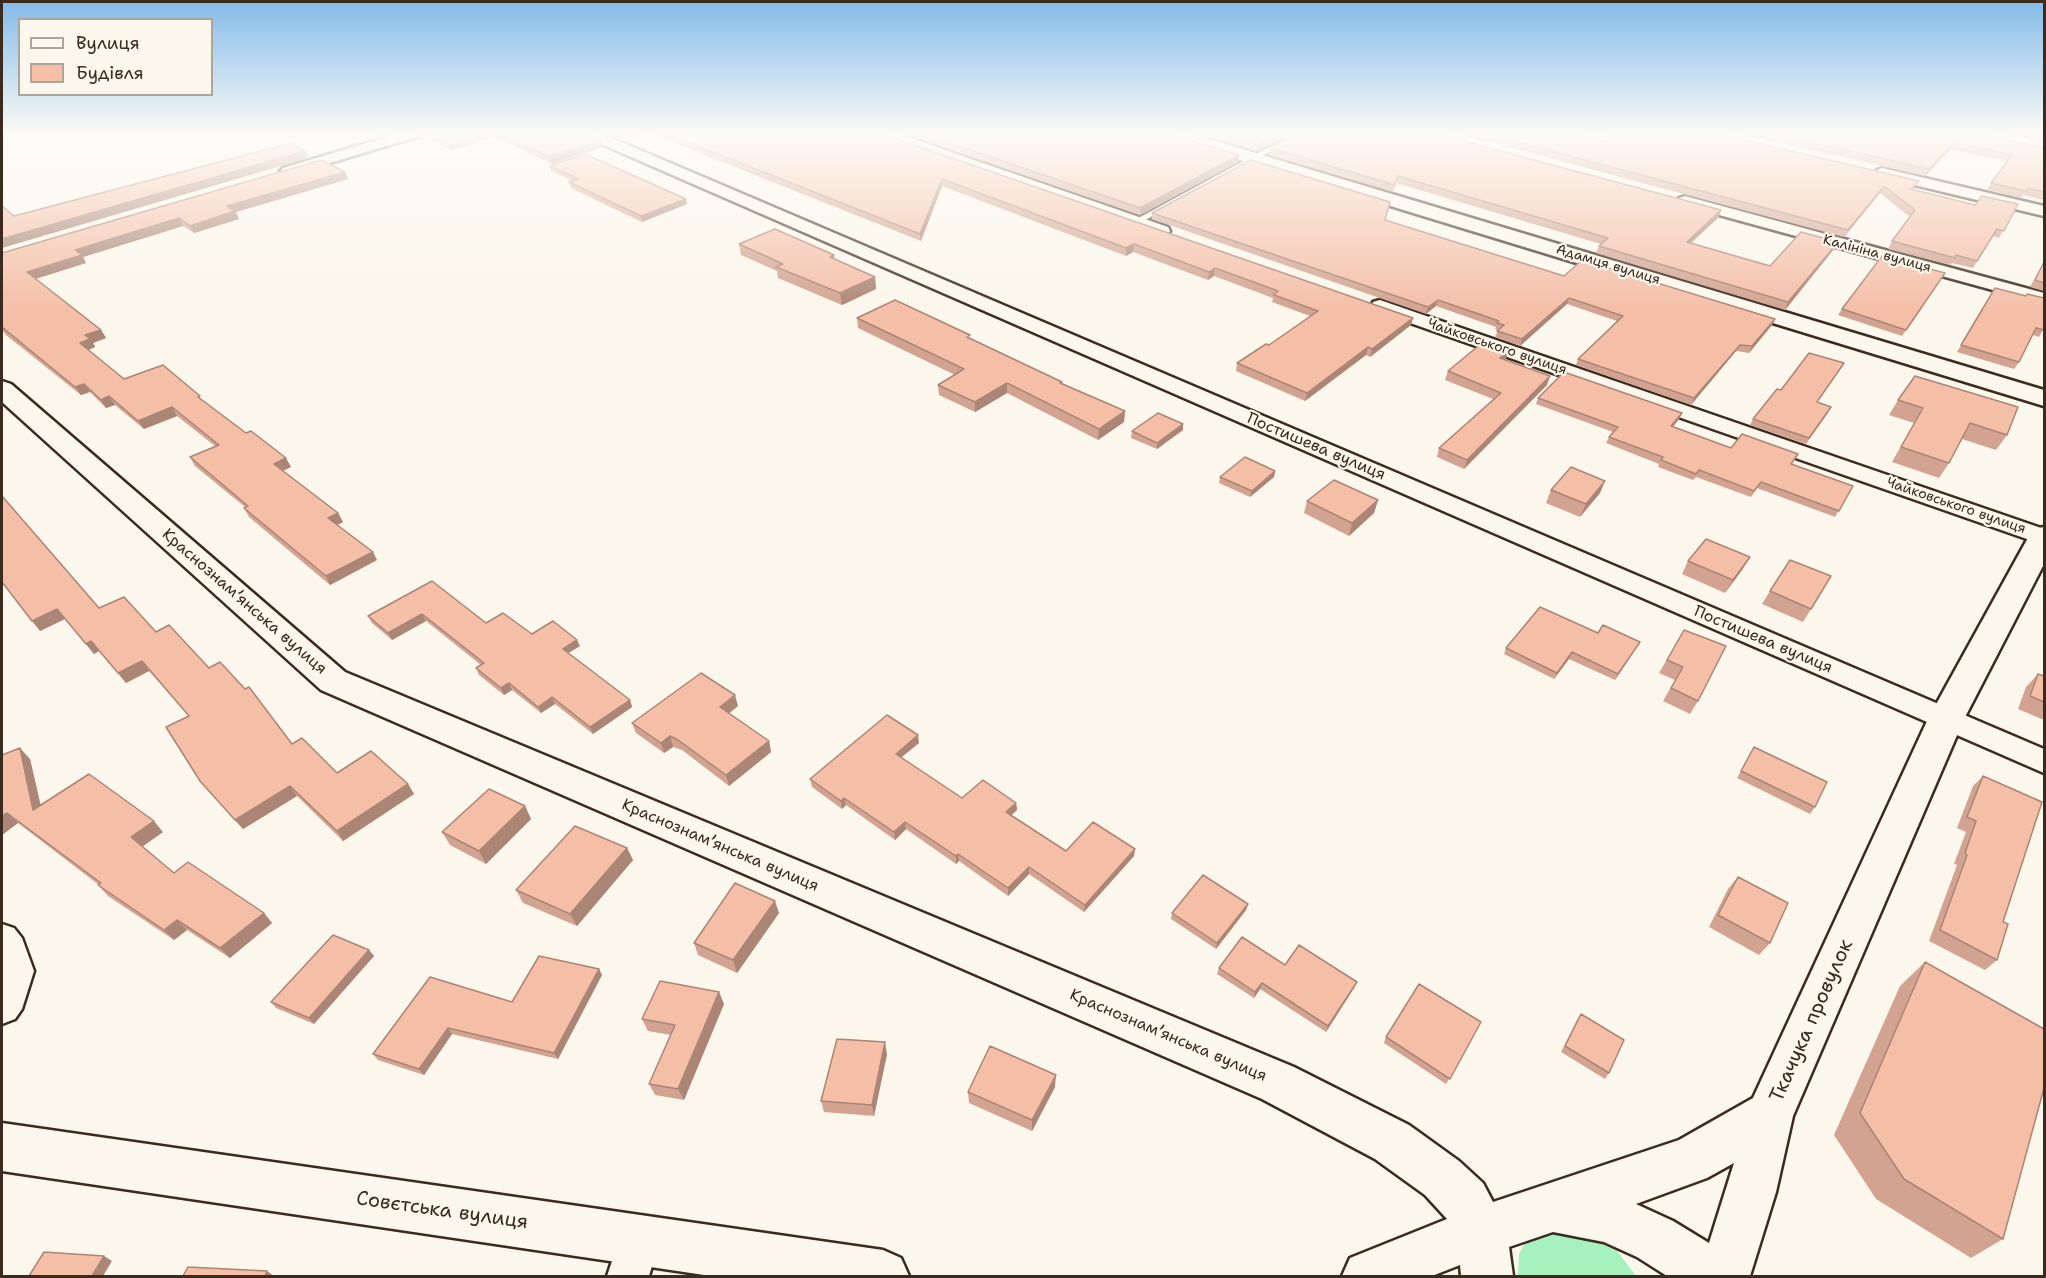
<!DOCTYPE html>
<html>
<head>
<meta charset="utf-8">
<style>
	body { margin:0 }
	#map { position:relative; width:2046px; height:1278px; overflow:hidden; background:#fbf7ec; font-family:"Shantell Sans",sans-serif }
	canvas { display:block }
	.frame { position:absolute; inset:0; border:3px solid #3b2a1e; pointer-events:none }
	.legend { position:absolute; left:18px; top:18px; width:195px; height:78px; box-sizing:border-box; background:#fbf7ec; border:2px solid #aea59a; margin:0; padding:8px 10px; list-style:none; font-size:18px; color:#3b2a1e }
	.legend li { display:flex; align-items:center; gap:12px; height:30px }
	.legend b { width:30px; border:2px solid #aea59a }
</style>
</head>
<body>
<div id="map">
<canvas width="2046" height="1278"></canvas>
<div class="frame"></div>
<ul class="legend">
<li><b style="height:8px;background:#fbf7ec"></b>Вулиця</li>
<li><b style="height:16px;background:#f4bea7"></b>Будівля</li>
</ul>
</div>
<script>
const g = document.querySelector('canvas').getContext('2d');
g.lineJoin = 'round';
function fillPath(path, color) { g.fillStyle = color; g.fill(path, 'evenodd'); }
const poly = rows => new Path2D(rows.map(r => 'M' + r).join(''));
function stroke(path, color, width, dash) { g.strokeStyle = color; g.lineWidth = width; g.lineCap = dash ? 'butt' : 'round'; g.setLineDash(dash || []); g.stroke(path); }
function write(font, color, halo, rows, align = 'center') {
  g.font = font + ' "Shantell Sans",sans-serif'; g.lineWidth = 4.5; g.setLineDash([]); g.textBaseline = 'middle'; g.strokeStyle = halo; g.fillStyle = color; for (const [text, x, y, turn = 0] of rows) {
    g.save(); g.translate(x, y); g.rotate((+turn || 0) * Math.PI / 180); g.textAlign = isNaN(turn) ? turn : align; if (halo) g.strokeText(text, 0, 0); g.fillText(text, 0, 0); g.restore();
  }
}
const green = poly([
	[1540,1229,1596,1235,1615,1248,1636,1276,1518,1276,1519,1254,1527,1239]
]);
const service = poly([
	[1295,133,1304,133,1138,224,1131,222,1295,133]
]);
const minor = poly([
	[400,133,422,133,420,136,293,174,283,174,280,171,283,168,400,133],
	[581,133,600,133,2044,749,2044,773,583,136,581,133],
	[875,133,896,133,1168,227,1170,231,1168,235,1162,236,1156,235,877,136,875,133],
	[1882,168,2044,206,2044,216,1877,176,1874,173,1877,170,1882,168],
	[1685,196,2044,293,2044,304,1679,204,1677,201,1679,198,1685,196],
	[1380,300,2044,529,2044,545,1373,310,1371,306,1373,302,1380,300],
	[2,924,14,928,22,938,34,971,22,1009,15,1019,2,1024,2,924],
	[639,1219,654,1225,660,1240,649,1276,607,1276,624,1225,639,1219]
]);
const tertiary = poly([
	[1162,133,1189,133,2044,390,2044,406,1165,137,1162,133],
	[2,381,11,384,345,672,1294,1067,1409,1125,1459,1161,1483,1183,1493,1202,1679,1140,1753,1098,1928,719,2029,536,2033,529,2044,527,2044,564,1964,719,1793,1116,1776,1192,1750,1276,1667,1276,1637,1257,1604,1242,1553,1232,1509,1247,1513,1276,1461,1276,1460,1265,1432,1276,1342,1276,1350,1258,1447,1219,1425,1195,1375,1159,1262,1099,321,690,2,402,2,381],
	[1734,1163,1709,1243,1673,1221,1636,1204,1707,1178,1734,1163],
	[2,1123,883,1250,901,1258,909,1276,711,1276,2,1171,2,1123]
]);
const wall = poly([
	[421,133,584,133,601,140,602,147,552,164,495,137,495,136,452,150,423,136],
	[606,133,648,133,623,140],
	[649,133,880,133,1411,325,1370,357,1366,355,1305,401,1236,371,1237,363,1269,345,1310,316,1272,302,1273,298,1214,276,1208,280,1133,252,1126,256,942,186,921,241],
	[903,133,1166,133,1239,155,1238,162,1140,215],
	[1197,133,1290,133,1257,151],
	[1456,133,1567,133,1603,142,1915,188,1913,190,1975,205,2018,204,1999,238,1992,236,1973,268,1952,263,1950,265,1888,249,1892,241,1910,217,1880,193,1844,237],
	[1738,133,1975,133,2044,148,2044,200,2023,195,2021,198,1987,190,2007,161,1951,149,1925,176],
	[2000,133,2044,133,2044,143],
	[1270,148,1721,210,1718,218,1691,243,1770,266,1838,242,1834,249,1785,310,1596,253,1599,246,1601,244,1396,183,1393,192,1269,155],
	[550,166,687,204,642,222,571,188,569,182,573,181,551,171],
	[345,172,348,179,236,212,239,219,194,233,183,226,83,257,86,263,35,279,101,330,106,338,93,343,95,347,88,350,124,379,202,400,291,467,283,471,338,513,343,522,337,525,377,560,330,585,249,517,244,508,245,507,195,466,190,457,215,446,177,416,144,429,115,405,106,408,90,392,81,395,6,335,2,330,2,253],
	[1152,213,1385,220,1564,276,1775,319,1772,325,1749,353,1736,351,1691,405,1576,365,1578,359,1617,321,1567,304,1520,346,1495,337,1498,330,1495,329,1496,327,1436,306,1426,314,1152,219],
	[739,244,834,255,835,259,875,277,876,289,842,305,778,278,777,271,741,255],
	[2044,261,2044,291,2030,287],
	[1941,278,1902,336,1838,315,1842,309],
	[1995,288,2044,328,2039,337,2033,335,2019,362,2014,369,1957,352],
	[857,318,970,338,1062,382,1062,383,1125,411,1124,422,1098,440,1007,393,975,412,939,395,938,385,955,375,858,328],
	[1506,359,1504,360,1547,385,1464,469,1437,457,1439,448,1493,399,1445,380,1448,371],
	[1844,363,1817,402,1828,413,1806,444,1750,425,1753,419,1781,390],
	[1538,398,1682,413,1679,419,1672,427,1731,448,1792,464,1853,486,1835,517,1757,488,1751,497,1696,477,1693,480,1658,467,1659,464,1606,443,1609,437,1613,432,1536,404],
	[1898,400,2007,435,1996,450,1962,439,1949,463,1939,478,1892,462,1914,423,1889,415],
	[1183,430,1157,449,1131,438,1132,431],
	[1275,471,1274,477,1250,497,1219,483,1220,477],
	[1551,490,1600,493,1580,517,1546,503],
	[2,496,99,608,156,632,209,668,292,744,337,773,408,784,414,794,343,841,297,796,243,829,200,781,189,716,149,671,126,683,99,651,94,654,65,619,40,631],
	[1378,500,1374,513,1349,536,1304,513,1307,501],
	[1750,557,1742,570,1725,593,1682,574,1688,561],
	[432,581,486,623,580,646,568,653,630,700,632,707,593,734,555,704,541,713,512,690,504,695,479,675,476,668,481,665,426,621,392,640,372,623,368,616],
	[1770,591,1811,609,1803,622,1762,604],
	[1684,630,1698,701,1690,714,1663,701,1675,680,1659,673],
	[1598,633,1640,642,1615,680,1569,659,1554,679,1504,654,1506,648],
	[2038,674,2044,676,2044,720,2018,709,2026,687],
	[738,706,729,713,769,741,771,752,729,786,682,750,673,747,664,753,636,733,632,723],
	[919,743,901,757,962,798,1016,803,1017,810,1011,815,1066,851,1134,856,1084,912,1029,874,1008,896,959,861,956,864,906,829,895,840,846,805,842,809,812,787,810,779],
	[1754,747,1815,807,1810,814,1737,778],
	[2,755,30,759,41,806,163,832,142,847,174,873,264,913,272,923,230,958,187,930,174,940,108,896,98,885,99,885,18,823,2,835],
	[1983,776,2003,922,1997,960,1985,970,1929,941,1957,865,1954,864,1966,832,1957,828,1973,786],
	[525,806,531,819,486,864,450,845,442,832],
	[627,848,633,860,577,926,523,903,516,890],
	[1738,877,1770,943,1759,955,1709,927,1728,889],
	[1248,904,1246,910,1216,949,1171,919,1172,913],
	[779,913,737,973,698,955,694,943],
	[369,950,374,956,314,1024,276,1008,271,1002],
	[1925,962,2003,1239,1971,1258,1876,1199,1834,1135,1900,986],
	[1285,965,1357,982,1354,988,1326,1032,1260,989,1254,998,1217,974,1219,968],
	[599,969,602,975,558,1059,452,1034,424,1075,378,1060,373,1054],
	[724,1004,684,1100,655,1095,649,1084,671,1035,648,1031,642,1019],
	[1581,1014,1609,1073,1605,1079,1561,1052,1577,1020],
	[1481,1022,1446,1084,1384,1043,1386,1037],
	[887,1054,874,1116,824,1112,821,1101],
	[1055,1087,1032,1131,969,1103,968,1092]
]);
const shadedWall = poly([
	[488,133,494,133,495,136,452,150,450,145],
	[624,133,648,133,623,140,621,134],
	[1279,133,1290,133,1257,151,1258,144],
	[601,140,602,147,552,164,550,157],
	[1954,142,1951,149,1925,176,1929,169],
	[305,151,308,158,2,248,2,239],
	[1239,155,1238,162,1140,215,1140,208],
	[345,172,348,179,236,212,239,219,194,233,190,226,227,206],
	[942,179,942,186,921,241,920,234],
	[1884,186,1880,193,1844,237,1848,230],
	[686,199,687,204,642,222,641,216],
	[1721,210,1718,218,1684,249,1687,242],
	[179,218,183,226,83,257,86,263,32,280,27,272,75,250],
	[1838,242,1834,249,1785,310,1788,302],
	[1134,244,1133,252,1126,256,1126,248],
	[1215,268,1214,276,1208,280,1209,272],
	[875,277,876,289,842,305,840,293],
	[1569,298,1567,304,1520,346,1522,339],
	[1438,300,1436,306,1426,314,1428,307],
	[1413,318,1411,325,1370,357,1372,349],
	[1775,319,1772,325,1749,353,1752,346],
	[101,330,106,338,93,343,95,347,85,351,80,343,85,335],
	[1740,345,1736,351,1691,405,1694,398],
	[1368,347,1366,355,1305,401,1307,393],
	[1509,350,1506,359,1497,367,1500,358],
	[1550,376,1547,385,1464,469,1467,460],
	[1007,383,1007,393,975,412,975,402],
	[84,384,90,392,81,395,75,387],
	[109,396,115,405,106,408,101,400],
	[172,407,177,416,144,429,138,421],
	[1125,411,1124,422,1098,440,1099,429],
	[1682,413,1679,419,1668,433,1671,426],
	[1183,424,1183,430,1157,449,1157,443],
	[286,458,291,467,279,472,274,464],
	[1275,471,1274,477,1250,497,1252,491],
	[1605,481,1600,493,1580,517,1586,504],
	[1378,500,1374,513,1349,536,1352,523],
	[338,513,343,522,333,527,328,518],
	[373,552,377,560,330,585,326,576],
	[1750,557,1742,570,1725,593,1733,580],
	[57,609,65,619,40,631,32,621],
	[422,614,426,621,392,640,388,633],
	[577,640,580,646,565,655,563,649],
	[91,641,99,651,94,654,86,644],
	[1640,642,1636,648,1615,680,1618,674],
	[1572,652,1569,659,1554,679,1557,673],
	[142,661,149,671,126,683,118,673],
	[509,683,512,690,504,695,501,688],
	[735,695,738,706,723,718,720,707],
	[552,697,555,704,541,713,538,707],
	[630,700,632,707,593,734,590,727],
	[918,735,919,743,897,761,896,754],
	[670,736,673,747,664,753,661,743],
	[769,741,771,752,729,786,726,775],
	[20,748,30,759,44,821,33,810],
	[408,784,414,794,343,841,337,831],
	[290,786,297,796,243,829,235,820],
	[844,798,846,805,842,809,841,801],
	[1016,803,1017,810,1006,820,1006,812],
	[525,806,531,819,486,864,479,851],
	[7,813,18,823,2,835,2,816],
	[154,821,163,832,140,848,131,837],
	[905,822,906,829,895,840,894,832],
	[627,848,633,860,577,926,570,914],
	[1135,849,1134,856,1084,912,1085,905],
	[958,854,959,861,956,864,956,856],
	[1029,867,1029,874,1008,896,1008,888],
	[775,901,779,913,737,973,733,960],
	[1248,904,1246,910,1216,949,1217,943],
	[264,913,272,923,230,958,220,948],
	[177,920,187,930,174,940,164,930],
	[369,950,374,956,314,1024,309,1018],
	[599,969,602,975,558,1059,554,1053],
	[1357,982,1354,988,1326,1032,1328,1026],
	[1262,983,1260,989,1254,998,1255,992],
	[719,992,724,1004,684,1100,678,1089],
	[448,1028,452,1034,424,1075,419,1069],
	[885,1042,887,1054,874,1116,872,1105],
	[1056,1075,1055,1087,1032,1131,1032,1120],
	[104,1256,112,1261,103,1276,92,1276],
	[267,1271,274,1276,265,1276]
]);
const building = poly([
	[425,133,488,133,450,145,425,133],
	[497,133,584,133,601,140,550,157,497,133],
	[665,133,880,133,1413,318,1372,349,1368,347,1307,393,1237,363,1266,344,1269,345,1318,311,1274,295,1278,291,1215,268,1209,272,1134,244,1126,248,942,179,920,234,665,133],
	[921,133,1166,133,1239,155,1140,208,921,133],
	[1219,133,1279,133,1258,144,1219,133],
	[1298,133,1433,133,1721,210,1687,242,1770,266,1801,232,1838,242,1788,302,1599,246,1608,238,1398,176,1395,185,1270,148,1298,133],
	[1483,133,1567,133,1603,142,1616,133,1714,133,1919,181,1911,189,1975,205,1982,196,2018,204,2004,231,1997,229,1977,261,1956,255,1955,258,1892,241,1915,210,1884,186,1848,230,1483,133],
	[1769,133,1975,133,2044,148,2044,192,2028,188,2026,191,1991,183,2012,155,1954,142,1929,169,1769,133],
	[2032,133,2044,133,2044,136,2032,133],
	[291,143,305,151,2,239,2,206,14,216,291,143],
	[585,154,686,199,641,216,569,182,579,179,550,166,585,154],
	[321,160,345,172,227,206,235,211,190,226,179,218,75,250,82,255,27,272,101,330,85,335,90,339,80,343,124,379,163,365,200,396,198,397,246,433,251,431,286,458,274,464,338,513,328,518,373,552,326,576,244,508,248,506,190,457,219,445,172,407,138,421,109,396,101,400,84,384,75,387,2,327,2,253,321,160],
	[1251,160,1390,202,1385,220,1564,276,1582,260,1775,319,1752,346,1740,345,1694,398,1578,359,1623,316,1569,298,1522,339,1497,331,1504,325,1497,323,1499,321,1438,300,1428,307,1152,213,1251,160],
	[775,229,834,255,830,257,875,277,840,293,776,267,783,264,739,244,775,229],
	[1882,256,1945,273,1906,330,1842,309,1882,256],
	[2044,262,2044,283,2035,280,2044,262],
	[1995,288,2026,296,2027,294,2044,298,2044,330,2036,328,2019,362,1961,345,1995,288],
	[895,300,970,335,967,337,1062,382,1060,383,1125,411,1099,429,1007,383,975,402,938,385,964,369,857,318,895,300],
	[1483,342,1509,350,1500,358,1550,376,1467,460,1439,448,1501,393,1448,371,1483,342],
	[1809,353,1844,363,1817,402,1831,407,1809,438,1753,419,1777,389,1781,390,1809,353],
	[1564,372,1682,413,1671,426,1731,448,1742,434,1798,454,1791,464,1853,486,1839,511,1761,482,1754,491,1699,470,1696,474,1661,460,1663,457,1609,437,1618,427,1538,398,1564,372],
	[1915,376,2018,407,2007,435,1970,423,1949,463,1901,447,1923,408,1898,400,1915,376],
	[1158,413,1183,424,1157,443,1132,431,1158,413],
	[1245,457,1275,471,1252,491,1220,477,1245,457],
	[1571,467,1605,481,1586,504,1551,490,1571,467],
	[1334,480,1378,500,1352,523,1307,501,1334,480],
	[2,496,99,608,124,597,156,632,169,625,209,668,220,662,245,689,249,687,292,744,302,738,337,773,371,751,408,784,337,831,290,786,235,820,200,781,166,727,189,716,142,661,118,673,91,641,86,644,57,609,32,621,2,582,2,496],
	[1706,539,1750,557,1733,580,1688,561,1706,539],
	[1790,560,1831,576,1811,609,1770,591,1790,560],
	[432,581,486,623,503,613,532,634,553,621,577,640,563,649,630,700,590,727,552,697,538,707,509,683,501,688,476,668,484,663,422,614,388,633,368,616,432,581],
	[1540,607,1598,633,1603,625,1640,642,1618,674,1572,652,1557,673,1506,648,1540,607],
	[1684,630,1726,646,1698,701,1671,688,1683,667,1667,660,1684,630],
	[701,673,735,695,720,707,769,741,726,775,678,740,670,736,661,743,632,723,701,673],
	[2038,674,2044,676,2044,702,2030,696,2038,674],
	[887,715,918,735,896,754,962,798,983,780,1016,803,1006,812,1066,851,1093,822,1135,849,1085,905,1029,867,1008,888,958,854,956,856,905,822,894,832,844,798,841,801,810,779,887,715],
	[1754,747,1827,782,1815,807,1741,771,1754,747],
	[20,748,33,810,89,774,154,821,131,837,174,873,188,862,264,913,220,948,177,920,164,930,98,885,101,883,7,813,2,816,2,755,20,748],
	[1983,776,2042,802,2003,922,2008,924,1997,960,1940,930,1967,855,1965,853,1976,821,1967,817,1983,776],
	[489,789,525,806,479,851,442,832,489,789],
	[575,826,627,848,570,914,516,890,575,826],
	[1203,875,1248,904,1217,943,1172,913,1203,875],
	[1738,877,1788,903,1770,943,1718,915,1738,877],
	[735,883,775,901,733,960,694,943,735,883],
	[333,935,369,950,309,1018,271,1002,333,935],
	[1242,937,1285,965,1299,945,1357,982,1328,1026,1262,983,1255,992,1219,968,1242,937],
	[539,956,599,969,554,1053,448,1028,419,1069,373,1054,430,977,512,1002,539,956],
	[1925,962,2044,1029,2044,1088,2003,1239,1904,1179,1860,1113,1925,962],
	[660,981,719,992,678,1089,649,1084,675,1025,642,1019,660,981],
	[1419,984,1481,1022,1450,1079,1386,1037,1419,984],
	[1581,1014,1624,1040,1609,1073,1565,1046,1581,1014],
	[837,1039,885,1042,872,1105,821,1101,837,1039],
	[990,1046,1056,1075,1032,1120,968,1092,990,1046],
	[44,1252,104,1256,92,1276,29,1276,44,1252],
	[188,1267,267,1271,265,1276,183,1276,188,1267]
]);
const farStreetnames = [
	["Калініна вулиця",1877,254,15],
	["Адамця вулиця",1608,265,17],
	["Чайковського вулиця",1497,347,19],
	["Чайковського вулиця",1956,506,19]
];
const streetNames = [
	["Постишева вулиця",1316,447,23],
	["Краснознамʼянська вулиця",244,602,41],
	["Постишева вулиця",1763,640,23],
	["Краснознамʼянська вулиця",720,846,23],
	["Краснознамʼянська вулиця",1168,1036,23]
];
const nearStreetnames = [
	["Ткачука провулок",1812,1021,-66],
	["Совєтська вулиця",442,1211,8]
];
fillPath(green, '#a7f1bf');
stroke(service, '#3b2a1e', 4);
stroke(minor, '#3b2a1e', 5);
stroke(tertiary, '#3b2a1e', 5);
fillPath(service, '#fbf7ec');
fillPath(minor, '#fbf7ec');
fillPath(tertiary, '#fbf7ec');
fillPath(wall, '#d2a390');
fillPath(shadedWall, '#ab8575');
fillPath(building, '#f4bea7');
stroke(building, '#ab8575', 1.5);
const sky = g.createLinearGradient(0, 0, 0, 312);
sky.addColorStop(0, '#82bae8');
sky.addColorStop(0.43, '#fdfbf6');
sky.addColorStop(1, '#fdfbf600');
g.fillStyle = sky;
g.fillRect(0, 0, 2046, 312);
write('14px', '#3b2a1e', '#fbf7ec', farStreetnames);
write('16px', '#3b2a1e', '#fbf7ec', streetNames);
write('20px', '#3b2a1e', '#fbf7ec', nearStreetnames);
</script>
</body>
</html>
